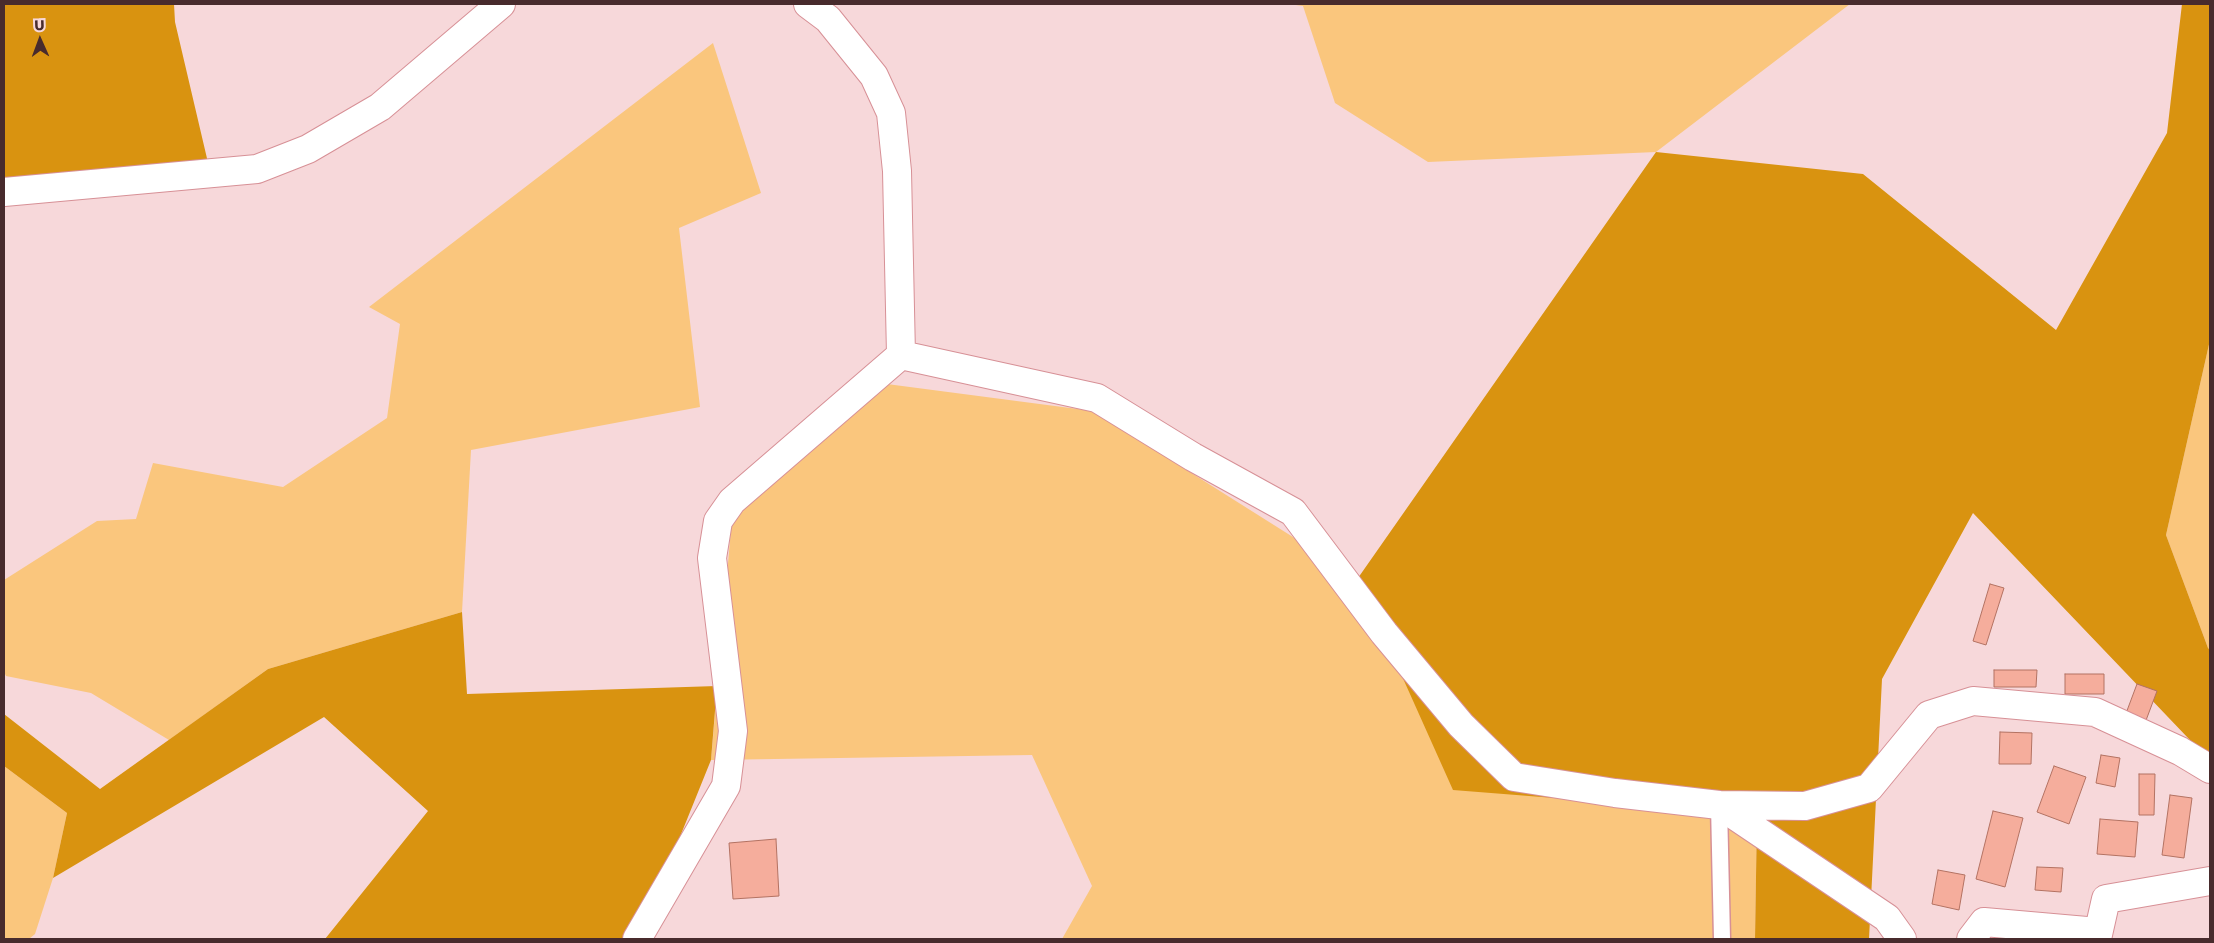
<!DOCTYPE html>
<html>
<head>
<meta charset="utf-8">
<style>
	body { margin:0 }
	#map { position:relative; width:2214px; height:943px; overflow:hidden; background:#f7d8da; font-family:"Golos Text",sans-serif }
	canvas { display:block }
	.frame { position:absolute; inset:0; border:5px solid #482b2d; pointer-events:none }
	.north { position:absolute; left:15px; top:15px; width:50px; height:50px; -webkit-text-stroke:4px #f7d8da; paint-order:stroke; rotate:358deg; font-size:14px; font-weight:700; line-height:20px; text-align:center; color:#482b2d }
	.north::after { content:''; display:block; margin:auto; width:18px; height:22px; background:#482b2d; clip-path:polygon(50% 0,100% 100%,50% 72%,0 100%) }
</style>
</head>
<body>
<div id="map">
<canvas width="2214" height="943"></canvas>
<div class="frame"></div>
<div class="north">U</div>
</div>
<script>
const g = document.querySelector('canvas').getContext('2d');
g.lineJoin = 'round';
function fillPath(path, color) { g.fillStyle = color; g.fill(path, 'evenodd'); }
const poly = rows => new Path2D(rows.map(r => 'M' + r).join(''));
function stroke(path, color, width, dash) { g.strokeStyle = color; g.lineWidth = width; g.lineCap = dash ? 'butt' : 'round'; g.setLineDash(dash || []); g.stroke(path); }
const green = poly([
	[1288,4,1850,4,1656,152,1428,162,1335,103,1303,6],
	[713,43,761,193,679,228,700,407,471,450,462,612,268,669,169,740,91,693,6,676,4,672,4,580,97,521,136,519,153,463,283,487,387,418,400,324,369,307],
	[2210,340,2210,650,2208,648,2166,535],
	[864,381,1093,411,1358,578,1757,814,1755,939,1062,939,1092,886,1032,755,711,760,732,517],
	[4,766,67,813,53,878,35,934,29,939,4,939]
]);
const forest = poly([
	[4,4,174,4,175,22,213,184,4,189],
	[2182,4,2210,4,2210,340,2166,535,2208,648,2210,650,2210,761,1973,513,1882,679,1869,939,1755,939,1757,814,1453,790,1358,578,1656,152,1863,174,2056,330,2167,133],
	[462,612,467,694,717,686,711,760,671,859,625,939,325,939,428,811,324,717,53,878,67,813,4,766,4,714,100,789,268,669]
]);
const building = poly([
	[1990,584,2004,588,1986,645,1973,641,1990,584],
	[1994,670,2037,670,2036,687,1994,687,1994,670],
	[2065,674,2104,674,2104,694,2065,694,2065,674],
	[2137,684,2157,691,2145,723,2125,716,2137,684],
	[2000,732,2032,733,2031,764,1999,764,2000,732],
	[2101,755,2120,758,2115,787,2096,783,2101,755],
	[2054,766,2086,777,2069,824,2037,812,2054,766],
	[2139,774,2155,774,2154,815,2139,815,2139,774],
	[2170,795,2192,798,2184,858,2162,855,2170,795],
	[1993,811,2023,818,2005,887,1976,879,1993,811],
	[2100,819,2138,822,2135,857,2097,854,2100,819],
	[776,839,779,896,733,899,729,843,776,839],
	[2037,867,2063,868,2061,892,2035,890,2037,867],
	[1938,870,1965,875,1959,910,1932,904,1938,870]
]);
const lane = poly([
	[1719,805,1722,939]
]);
const street = poly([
	[4,192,257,169,308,149,380,107,501,4],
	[901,355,1097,398,1193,457,1293,512,1384,633,1461,725,1514,777,1615,793,1719,805,1887,918,1902,939],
	[1719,805,1805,806,1869,788,1929,715,1973,701,2095,712,2180,751,2210,769],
	[637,939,726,786,733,731,712,558,718,521,732,501,901,355,897,171,891,113,874,76,828,19,808,4],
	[1971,939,1984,922,2098,932],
	[2097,939,2106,899,2210,881]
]);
fillPath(green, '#fac67d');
fillPath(forest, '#d99310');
fillPath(building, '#f5ad9c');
stroke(building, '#b37262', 1);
stroke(lane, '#d79096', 19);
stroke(street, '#d79096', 30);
stroke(lane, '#fff', 16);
stroke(street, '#fff', 28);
</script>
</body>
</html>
